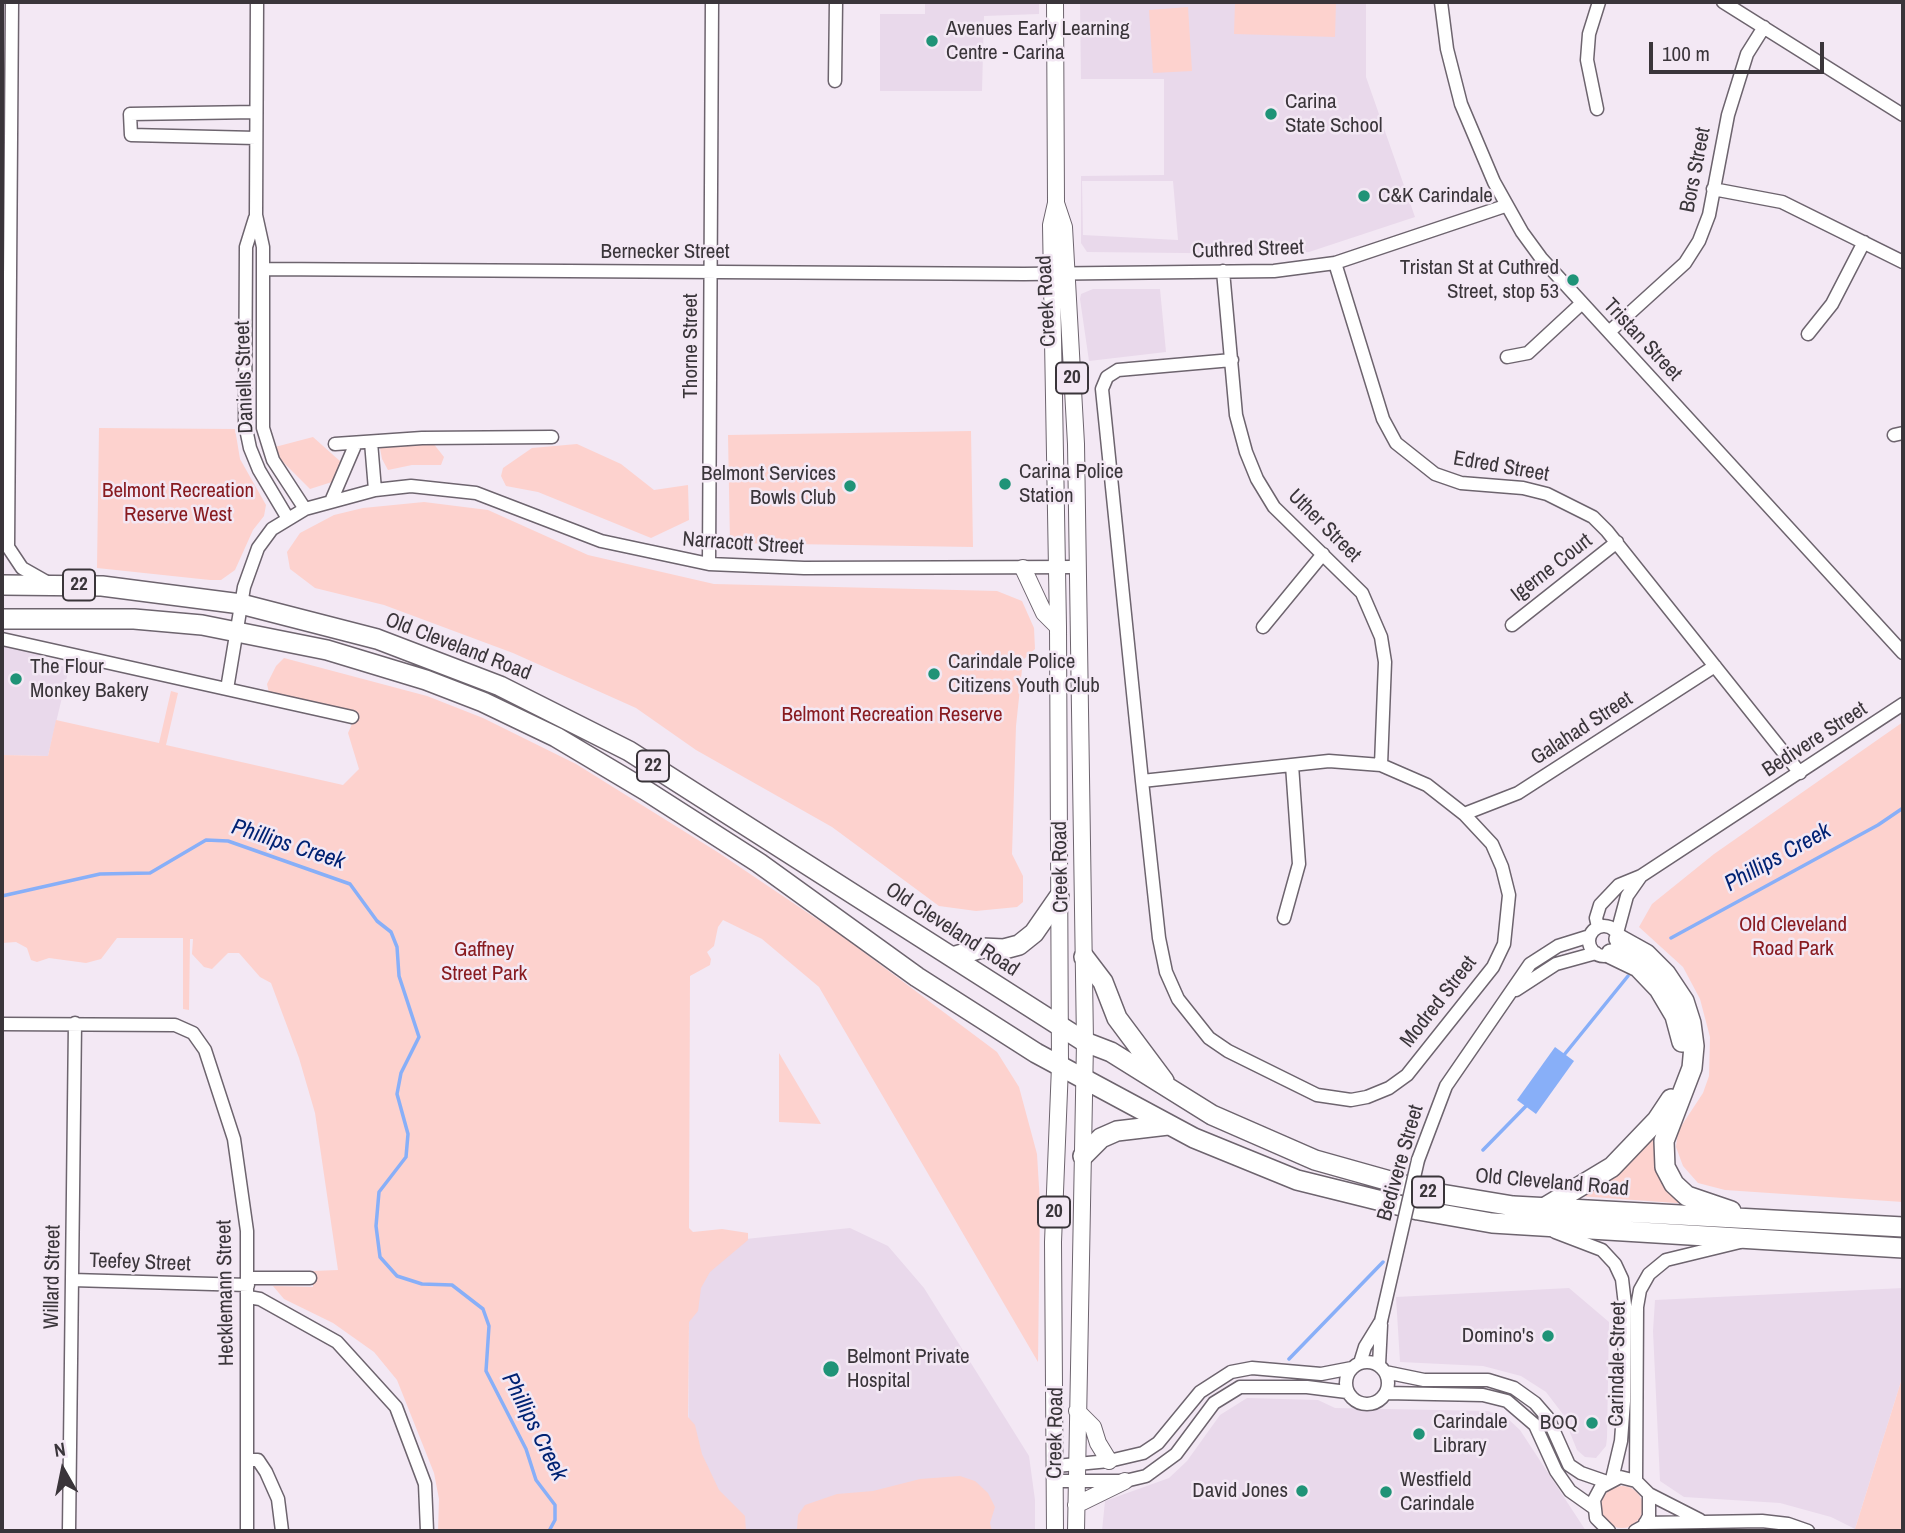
<!DOCTYPE html>
<html>
<head>
<meta charset="utf-8">
<style>
	body { margin:0 }
	#map { position:relative; width:1905px; height:1533px; overflow:hidden; background:#f3e8f4; font-family:"Archivo Narrow",sans-serif }
	canvas { display:block }
	.frame { position:absolute; inset:0; border:4px solid #3a353a; pointer-events:none }
	.north { position:absolute; left:28px; top:1435px; width:70px; height:70px; -webkit-text-stroke:5px #f3e8f4; paint-order:stroke; rotate:351deg; font-size:19px; font-weight:700; line-height:28px; text-align:center; color:#3a353a }
	.north::after { content:''; display:block; margin:auto; width:24px; height:32px; background:#3a353a; clip-path:polygon(50% 0,100% 100%,50% 72%,0 100%) }
	.scale { position:absolute; left:1649px; top:42px; width:175px; height:32px; box-sizing:border-box; border:4px solid #3a353a; border-top:0; padding-left:9px; font-size:21px; line-height:24px; white-space:nowrap; color:#3a353a; -webkit-text-stroke:5px #f3e8f4; paint-order:stroke }
</style>
</head>
<body>
<div id="map">
<canvas width="1905" height="1533"></canvas>
<div class="frame"></div>
<div class="north">N</div>
<div class="scale">100 m</div>
</div>
<script>
const g = document.querySelector('canvas').getContext('2d');
g.lineJoin = 'round';
function fillPath(path, color) { g.fillStyle = color; g.fill(path, 'evenodd'); }
const poly = rows => new Path2D(rows.map(r => 'M' + r).join(''));
function stroke(path, color, width, dash) { g.strokeStyle = color; g.lineWidth = width; g.lineCap = dash ? 'butt' : 'round'; g.setLineDash(dash || []); g.stroke(path); }
function write(font, color, halo, rows, align = 'center') {
  g.font = font + ' "Archivo Narrow",sans-serif'; g.lineWidth = 5; g.setLineDash([]); g.textBaseline = 'middle'; g.strokeStyle = halo; g.fillStyle = color; for (const [text, x, y, turn = 0] of rows) {
    g.save(); g.translate(x, y); g.rotate((+turn || 0) * Math.PI / 180); g.textAlign = isNaN(turn) ? turn : align; if (halo) g.strokeText(text, 0, 0); g.fillText(text, 0, 0); g.restore();
  }
}
const built = poly([
	[925,2,1039,2,1039,14,984,16,982,91,880,91,880,14,925,14],
	[1080,2,1366,2,1366,77,1415,217,1309,252,1280,254,1087,252,1081,243,1081,176,1164,175,1164,79,1081,79],
	[1082,181,1173,181,1178,240,1083,235],
	[1093,289,1160,289,1166,352,1089,361,1080,299,1081,294],
	[2,644,43,653,42,661,69,668,48,756,2,755],
	[850,1228,888,1246,924,1288,1029,1456,1035,1500,1035,1531,688,1531,689,1245],
	[1569,1288,1609,1322,1607,1438,1606,1446,1596,1458,1585,1457,1577,1450,1562,1413,1546,1392,1521,1376,1483,1366,1400,1362,1396,1297],
	[1903,1288,1903,1375,1855,1529,1831,1517,1780,1503,1684,1497,1660,1481,1653,1331,1655,1300],
	[1247,1398,1318,1400,1335,1408,1488,1411,1506,1417,1520,1430,1586,1531,1102,1531,1105,1501,1169,1478,1187,1461,1220,1415]
]);
const green = poly([
	[1235,2,1336,2,1335,37,1234,34],
	[1188,7,1192,71,1153,73,1149,10],
	[99,428,235,429,240,459,266,505,264,516,253,530,235,570,221,580,210,580,97,568],
	[971,431,973,547,730,543,728,435],
	[313,437,341,462,335,481,310,489,280,459,275,447],
	[433,443,444,457,441,465,412,465,388,470,382,459,380,448],
	[577,444,621,464,654,490,688,485,689,520,651,538,538,492,506,486,501,476,503,468,532,448],
	[424,502,488,510,588,555,714,584,997,591,1022,601,1034,628,1035,649,1023,660,1016,726,1012,854,1023,876,1023,902,1017,907,976,911,939,906,832,827,696,750,636,708,513,653,384,605,315,588,290,569,287,552,300,533,334,515,363,508],
	[284,658,427,696,483,718,576,764,719,853,842,936,997,1052,1019,1087,1037,1154,1040,1203,1038,1362,819,987,762,939,723,920,718,927,714,946,707,952,711,959,710,965,690,976,689,1228,693,1232,722,1229,748,1233,748,1240,710,1272,701,1288,698,1311,689,1322,688,1417,695,1425,702,1454,719,1490,745,1516,746,1531,438,1531,439,1499,434,1473,397,1380,374,1352,333,1323,284,1299,273,1286,313,1287,313,1271,338,1270,315,1113,299,1058,271,983,260,977,239,953,228,953,212,969,204,967,192,954,193,939,190,939,189,1010,183,1009,183,938,117,938,101,959,86,963,49,958,37,962,31,960,27,948,16,942,2,943,2,755,48,756,56,720,159,743,171,691,178,693,166,745,343,785,359,769,348,733,356,715,269,693,267,684,276,666],
	[1903,722,1903,1202,1725,1190,1698,1183,1683,1166,1676,1147,1678,1131,1703,1093,1709,1076,1710,1037,1700,999,1683,967,1639,927,1652,904,1714,854],
	[779,1053,821,1124,779,1122],
	[1653,1130,1661,1134,1689,1204,1579,1196],
	[1903,1375,1903,1531,1856,1531,1855,1529],
	[960,1476,975,1481,988,1493,995,1507,990,1523,992,1531,797,1529,798,1515,805,1505,837,1494,873,1491,920,1479],
	'1601 1507a21 21 0 1 1 42 0a21 21 0 1 1-42 0Z'
]);
const water = poly([
	[1555,1047,1574,1061,1536,1114,1517,1100]
]);
const stream = poly([
	[2,896,100,874,150,873,206,840,228,841,350,884,377,921,391,932,397,947,399,976,419,1037,401,1073,397,1094,408,1134,406,1157,379,1192,376,1226,380,1257,397,1276,422,1284,452,1285,483,1309,489,1326,486,1371,526,1449,536,1480,555,1505,555,1520,549,1531],
	[1671,938,1878,825,1903,808],
	[1564,1055,1628,976],
	[1483,1150,1528,1104],
	[1289,1359,1383,1262]
]);
const minor = poly([
	[12,2,8,547,22,568,52,585],
	[257,2,256,215,263,247,263,428,273,460,305,509],
	[1441,2,1447,49,1461,104,1494,182,1522,232,1541,258,1903,653],
	[1723,2,1903,115],
	[835,81,836,2],
	[1597,109,1587,60,1589,34,1599,2],
	[256,138,131,135,130,114,256,112],
	[1713,189,1782,202,1903,262],
	[255,218,246,247,245,424,250,448,259,470,287,517],
	[1335,263,1383,419,1396,443,1435,474,1461,483,1523,488,1547,494,1593,517,1607,531,1800,773],
	[263,269,1024,274,1274,271,1335,263,1505,206],
	[1223,271,1236,415,1246,452,1257,479,1274,507,1362,593,1381,637,1385,662,1381,765],
	[1609,332,1685,263,1699,241,1709,215,1728,115,1747,54,1764,27],
	[1808,334,1832,304,1864,242],
	[1507,357,1528,353,1582,303],
	[1894,435,1903,433],
	[371,442,375,490],
	[335,444,422,438,552,437],
	[332,499,356,443],
	[709,564,712,2],
	[1512,625,1617,542],
	[1263,627,1323,554],
	[2,639,352,717],
	[227,689,244,587,258,548,272,529,305,509,375,490,411,486,476,493,601,541,709,564,804,568,1078,567],
	[1142,781,1329,761,1381,765,1427,785,1464,814,1492,844,1502,867,1509,895,1504,944,1493,967,1407,1075,1389,1088,1367,1097,1351,1100,1317,1095,1228,1051,1209,1038,1178,999,1166,972,1159,938,1142,781,1102,389,1107,377,1118,370,1232,360],
	[1464,814,1518,793,1715,666],
	[1284,918,1299,864,1292,765],
	'1589 941a15 15 0 1 1 30 0a15 15 0 1 1-30 0Z',
	[1598,927,1596,918,1600,905,1619,885,1641,876,1903,704],
	[1617,933,1627,896,1641,876],
	[1516,990,1556,964,1596,953],
	[2,1024,175,1025,193,1033,205,1050,234,1139,247,1231,247,1531],
	[1418,1160,1446,1086,1530,964,1558,946,1590,936],
	[1555,1232,1602,1250,1615,1264,1622,1279,1625,1305,1624,1401,1621,1441,1612,1479],
	[248,1278,310,1278],
	[72,1280,248,1285],
	[248,1297,260,1299,337,1342,396,1407,425,1484,427,1531],
	'1346 1383a21 21 0 1 1 42 0a21 21 0 1 1-42 0Z',
	[1360,1363,1365,1347,1381,1321],
	[1379,1365,1381,1325],
	[1385,1372,1424,1380,1488,1380,1514,1388,1535,1403,1548,1418,1569,1465,1581,1473,1607,1482],
	[1386,1393,1483,1395,1507,1401,1535,1425,1556,1471,1570,1491,1594,1508],
	[247,1460,258,1460,266,1472,278,1499,282,1531],
	[1056,1466,1109,1461,1143,1453,1158,1443,1200,1392,1231,1372,1252,1368,1321,1374,1352,1368],
	[1056,1481,1125,1481,1146,1476,1176,1454,1214,1403,1240,1387,1307,1387,1347,1392],
	[1636,1481,1637,1307,1640,1290,1649,1274,1666,1260,1740,1242],
	[1649,1494,1700,1520],
	[1645,1523,1762,1521,1788,1524,1808,1531],
	[69,1531,75,1023],
	[1609,1531,1596,1518,1594,1500,1601,1487,1620,1477,1636,1481,1649,1494,1649,1516,1644,1526,1635,1531]
]);
const major = poly([
	[1055,2,1056,203,1051,225,1058,627,1060,1066,1053,1242,1055,1531],
	[1056,203,1064,227,1076,444,1085,1042,1076,1531],
	[1023,568,1044,613,1058,627],
	[1077,1411,1093,1427,1098,1443,1109,1461],
	[1076,1505,1125,1481]
]);
const highway = poly([
	[2,585,102,586,241,604,377,639,500,686,629,751,1085,1042,1111,1052,1212,1115,1315,1160,1429,1192,1513,1206,1903,1227],
	[2,619,134,619,202,625,327,650,426,680,483,702,556,737,645,790,759,863,917,977,1036,1053,1194,1138,1297,1180,1418,1210,1492,1223,1903,1248],
	[1619,939,1646,954,1666,974,1684,1001,1691,1023,1694,1046,1692,1068,1664,1141,1665,1167,1674,1184,1687,1196,1731,1211],
	[1611,954,1638,967,1659,989,1675,1016,1682,1042],
	[952,957,982,948,1004,949,1019,945,1034,933,1059,897],
	[1084,957,1103,982,1117,1018,1164,1081],
	[1083,1156,1101,1138,1117,1131,1168,1125],
	[1544,1208,1612,1167,1657,1120,1671,1099]
]);
const minorBridge = poly([
	[1381,1321,1418,1160]
]);
const markers = [
	[932,41,7,"#1f9377"],
	[1271,114,7,"#1f9377"],
	[1364,196,7,"#1f9377"],
	[1573,280,7,"#1f9377"],
	[1005,484,7,"#1f9377"],
	[850,486,7,"#1f9377"],
	[934,674,7,"#1f9377"],
	[16,679,7,"#1f9377"],
	[1548,1336,7,"#1f9377"],
	[831,1369,9,"#1f9377"],
	[1592,1423,7,"#1f9377"],
	[1419,1434,7,"#1f9377"],
	[1302,1491,7,"#1f9377"],
	[1386,1492,7,"#1f9377"]
];
const shields = [
	[1072,378,32],
	[79,585,32],
	[653,766,32],
	[1428,1192,32],
	[1054,1212,32]
];
const shieldNames = [
	["20",1072,378],
	["22",79,585],
	["22",653,766],
	["22",1428,1192],
	["20",1054,1212]
];
const poiNames = [
	["Avenues Early Learning",946,29],
	["Centre - Carina",946,53],
	["Carina",1285,102],
	["State School",1285,126],
	["C&K Carindale",1378,196],
	["Tristan St at Cuthred",1559,268,"right"],
	["Street, stop 53",1559,292,"right"],
	["Carina Police",1019,472],
	["Station",1019,496],
	["Belmont Services",836,474,"right"],
	["Bowls Club",836,498,"right"],
	["Carindale Police",948,662],
	["Citizens Youth Club",948,686],
	["The Flour",30,667],
	["Monkey Bakery",30,691],
	["Domino's",1534,1336,"right"],
	["Belmont Private",847,1357],
	["Hospital",847,1381],
	["Carindale",1433,1422],
	["Library",1433,1446],
	["BOQ",1578,1423,"right"],
	["Westfield",1400,1480],
	["Carindale",1400,1504],
	["David Jones",1288,1491,"right"]
];
const streetNames = [
	["Bors Street",1696,170,-79],
	["Cuthred Street",1248,250,-2],
	["Bernecker Street",665,252],
	["Creek Road",1047,301,-93],
	["Tristan Street",1642,340,47],
	["Thorne Street",691,346,-90],
	["Daniells Street",245,377,-92],
	["Edred Street",1501,467,10],
	["Uther Street",1324,526,45],
	["Narracott Street",743,544,4],
	["Igerne Court",1552,568,-38],
	["Old Cleveland Road",458,647,21],
	["Galahad Street",1582,729,-33],
	["Bedivere Street",1815,740,-33],
	["Creek Road",1061,867,-91],
	["Old Cleveland Road",952,930,33],
	["Modred Street",1439,1002,-52],
	["Bedivere Street",1401,1163,-74],
	["Old Cleveland Road",1552,1183,5],
	["Teefey Street",140,1263,2],
	["Willard Street",53,1277,-89],
	["Hecklemann Street",226,1293,-91],
	["Carindale Street",1618,1364,-89],
	["Creek Road",1056,1433,-89]
];
const parkNames = [
	["Belmont Recreation",178,491],
	["Reserve West",178,515],
	["Belmont Recreation Reserve",892,715],
	["Old Cleveland",1793,925],
	["Road Park",1793,949],
	["Gaffney",484,950],
	["Street Park",484,974]
];
const waterNames = [
	["Phillips Creek",288,845,18],
	["Phillips Creek",1778,858,-29],
	["Phillips Creek",534,1427,63]
];
fillPath(built, '#e9d9eb');
fillPath(green, '#fdd2ce');
fillPath(water, '#88aff8');
stroke(stream, '#88aff8', 3.5);
stroke(minor, '#6d646e', 15);
stroke(major, '#6d646e', 18);
stroke(highway, '#6d646e', 22);
stroke(minor, '#fff', 12);
stroke(major, '#fff', 16);
stroke(highway, '#fff', 19);
stroke(minorBridge, '#6d646e', 15, []);
stroke(minorBridge, '#fff', 12);
for (const [x, y, r, color] of markers) { const dot = new Path2D(); dot.arc(x, y, r, 0, 2 * Math.PI); g.fillStyle = color; g.fill(dot); stroke(dot, '#f3e8f4', 2.5); }
for (const [x, y, w] of shields) { const box = new Path2D(); box.roundRect(x - w / 2, y - 15.5, w, 31, 5); g.fillStyle = '#f3e8f4'; g.fill(box); stroke(box, '#3a353a', 2); }
write('bold 19px', '#3a353a', null, shieldNames);
write('21px', '#3a353a', '#f3e8f4', poiNames, 'left');
write('21px', '#3a353a', '#f3e8f4', streetNames);
write('21px', '#881b20', '#f3e8f4', parkNames);
write('italic 23px', '#002273', '#f3e8f4', waterNames);
</script>
</body>
</html>
